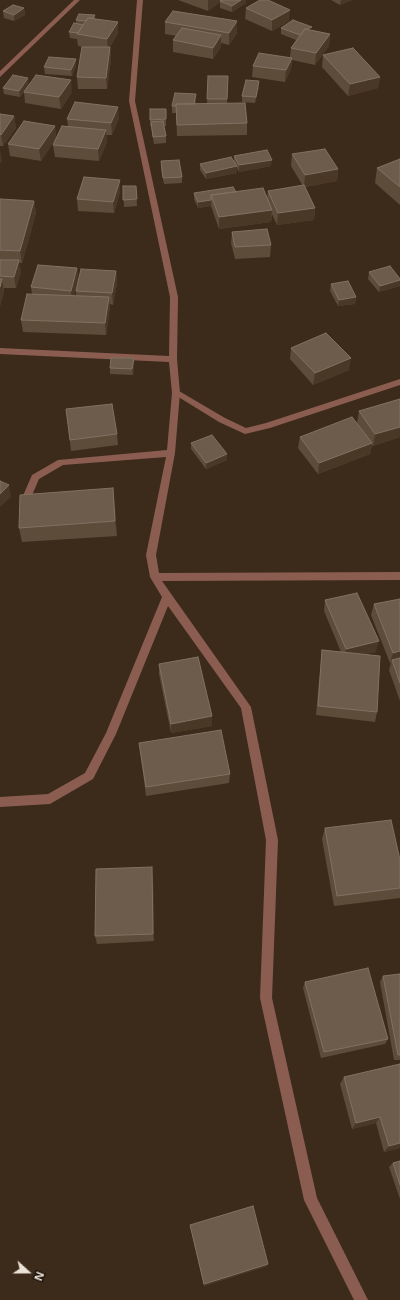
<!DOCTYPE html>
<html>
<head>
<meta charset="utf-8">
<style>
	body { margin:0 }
	#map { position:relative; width:400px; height:1300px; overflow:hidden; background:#3c2b1a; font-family:"Open Sans",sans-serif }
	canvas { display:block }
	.north { position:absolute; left:8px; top:1252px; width:40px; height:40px; -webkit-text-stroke:3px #1d150e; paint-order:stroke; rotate:111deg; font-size:11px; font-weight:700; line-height:16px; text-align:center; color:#ede2d7 }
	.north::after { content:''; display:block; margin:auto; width:14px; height:18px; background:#ede2d7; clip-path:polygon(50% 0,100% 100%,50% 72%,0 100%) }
</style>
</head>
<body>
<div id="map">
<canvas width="400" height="1300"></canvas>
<div class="north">N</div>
</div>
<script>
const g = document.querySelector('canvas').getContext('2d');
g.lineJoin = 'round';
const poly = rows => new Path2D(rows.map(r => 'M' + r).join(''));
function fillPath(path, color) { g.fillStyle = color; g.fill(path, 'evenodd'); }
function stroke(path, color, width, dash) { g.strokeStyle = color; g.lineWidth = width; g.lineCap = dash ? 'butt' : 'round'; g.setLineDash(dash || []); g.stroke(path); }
const service = poly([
	[400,379,400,385,270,428,245,434,219,422,172,393,173,391,179,391,225,418,246,428,266,423,400,379]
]);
const minor = poly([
	[74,0,80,0,0,77,0,71,74,0],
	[137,0,143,0,135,101,178,297,177,359,180,393,175,453,156,555,159,573,400,572,400,580,162,581,251,707,278,840,272,998,317,1198,368,1300,354,1300,304,1200,260,998,266,840,241,708,168,606,116,734,93,779,50,804,0,807,0,797,48,794,85,773,106,733,162,597,150,577,146,555,166,457,63,465,39,479,30,500,24,500,22,498,32,475,58,460,167,450,172,393,169,362,0,354,0,348,169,356,170,297,129,101,137,0]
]);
const wall = poly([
	[178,0,246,0,246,3,232,12,220,8,220,2,208,11],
	[331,0,352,0,340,5],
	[24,8,25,15,14,21,4,18,3,11],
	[246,8,289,21,272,31,245,19],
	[95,15,95,19,118,22,118,33,110,47,111,59,107,89,78,89,77,77,86,47,78,46,77,39,70,38,69,32,76,24,76,20],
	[237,21,237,33,229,45,221,43,221,47,213,59,173,52,173,40,177,36,165,34,165,22],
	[281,28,312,30,330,34,329,46,315,65,292,60,291,69,285,82,252,77,253,66,290,57,291,48,296,40,281,34],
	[323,55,380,77,378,88,348,96,322,67],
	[76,59,76,66,72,76,45,74,44,67],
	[208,76,228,76,227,103,247,123,247,135,177,136,176,113,172,113,172,106,196,100,196,104,207,104],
	[29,84,72,92,61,109,25,103,24,92,20,97,4,94,3,88],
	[259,87,255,103,242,102,242,96],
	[150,109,166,109,166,126,164,126,166,136,166,143,154,144,151,126,150,126],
	[0,114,14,116,16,128,3,146,0,146],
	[119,118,112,135,106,135,107,142,99,161,55,157,53,145,68,126,67,119],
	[55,126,56,138,41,161,10,156,8,144],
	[292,154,338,169,337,181,305,187,315,208,314,220,277,225,272,214,271,222,219,229,211,206,198,208,194,199,194,193,236,192,267,198,268,191,303,186,291,166],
	[234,156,271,166,239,172,237,168,237,173,206,179,200,170,200,164,234,162],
	[400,159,400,205,375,183,377,168],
	[161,161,182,177,182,183,164,184,161,168],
	[120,180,120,192,114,213,78,211,77,199],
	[123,186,136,186,137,206,124,207],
	[0,199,34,201,36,213,22,263,19,263,21,272,16,288,4,288,4,291,0,306],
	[232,232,271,245,270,257,235,259,231,243],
	[77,268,78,279,116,271,117,283,113,305,110,304,110,308,106,335,23,332,21,320,32,294,31,287],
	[77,284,76,291,76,296,74,295],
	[369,272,400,279,400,286,379,292,368,279],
	[331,284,356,297,355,304,338,306,330,291],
	[291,348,349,370,313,385,290,359],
	[134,358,134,365,133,375,110,374,110,368],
	[400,399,400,437,373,446,372,445,370,454,318,474,298,448,300,437,363,432,357,423,359,411],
	[66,409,117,434,118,445,71,451],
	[191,443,227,460,206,469,191,449],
	[113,488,117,536,22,542,19,528],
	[400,599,400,701,389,670,391,663,390,663,371,615,374,604],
	[325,600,376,652,365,654,377,712,375,722,316,715,321,660,322,650,341,652,324,611],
	[159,664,212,716,212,726,171,733,159,674],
	[139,743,230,774,229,783,146,796],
	[325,828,400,860,400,898,334,906,322,839],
	[153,875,154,941,97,944,95,936],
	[400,974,400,1060,394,1060,380,982,383,976],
	[305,982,388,1039,385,1044,321,1058,303,988],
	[400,1064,400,1148,384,1152,376,1123,352,1129,340,1084,344,1077],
	[400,1161,400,1199,389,1167,393,1163],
	[190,1225,267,1266,204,1286]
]);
const shadedWall = poly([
	[208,0,223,0,220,1,220,2,208,11],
	[241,0,246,0,246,3,232,12,232,6],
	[341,0,352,0,340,5],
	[24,8,25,15,14,21,14,15],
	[290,10,289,21,272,31,272,20],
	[237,21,237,33,229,45,229,33],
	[118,22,118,33,108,50,107,39],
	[330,34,329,46,315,65,316,53],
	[221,35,221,47,213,59,213,48],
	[110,47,111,59,107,89,106,78],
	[292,58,291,69,285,82,286,70],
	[76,59,76,66,72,76,71,70],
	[380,77,378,88,348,96,350,84],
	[28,78,29,84,20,97,19,91],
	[71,80,72,92,61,109,59,97],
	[259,81,259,87,255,103,256,97],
	[196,94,196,100,193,114,193,107],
	[118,107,119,118,112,135,111,123],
	[14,116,16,128,3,146,1,135],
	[55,126,56,138,41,161,39,149],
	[106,130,107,142,99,161,98,149],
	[0,149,2,161,0,164],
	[272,160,271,166,239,172,239,165],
	[237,166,237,173,206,179,206,173],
	[338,169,337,181,304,187,305,175],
	[120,180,120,192,114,213,113,202],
	[211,200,211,206,198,208,198,202],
	[34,201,36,213,22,263,20,251],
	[315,208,314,220,277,225,278,213],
	[272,210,271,222,219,229,219,217],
	[19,260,21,272,16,288,14,277],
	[77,268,79,280,72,302,71,291],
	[116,271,117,283,113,305,112,293],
	[2,279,4,291,0,306,0,287],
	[400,280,400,286,379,292,380,286],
	[109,297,110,308,106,335,105,323],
	[356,297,355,304,338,306,339,300],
	[134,358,134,365,133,375,132,369],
	[351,358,349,370,313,385,315,373],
	[400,427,400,437,373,446,375,434],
	[372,443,370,454,318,474,319,463],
	[227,454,227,460,206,469,206,463],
	[9,485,11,497,0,507,0,494],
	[113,488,115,503,117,536,115,521],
	[379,641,376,652,344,659,346,649],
	[400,651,400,661,392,660,390,663,393,653],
	[212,716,212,726,171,733,171,724],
	[152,867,153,875,154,941,153,934],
	[380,1117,376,1123,352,1129,356,1123],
	[400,1143,400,1148,384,1152,389,1146],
	[268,1264,267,1266,204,1286,204,1284]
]);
const building = poly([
	[222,0,241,0,232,6,220,1,222,0],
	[260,0,268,0,290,10,272,20,246,8,260,0],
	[13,5,24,8,14,15,3,11,13,5],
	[173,11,237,21,229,33,165,22,173,11],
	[79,14,95,15,93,18,88,18,86,21,76,20,79,14],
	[88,18,118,22,107,39,77,34,88,18],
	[293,20,312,27,308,29,305,29,300,35,281,28,293,20],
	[74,23,83,25,78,33,69,32,74,23],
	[182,28,221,35,213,48,173,40,182,28],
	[305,29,330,34,316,53,291,48,305,29],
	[82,47,110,47,106,78,77,77,82,47],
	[353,48,380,77,350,84,323,55,353,48],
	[259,53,292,58,286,70,253,66,259,53],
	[49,57,76,59,71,70,44,67,49,57],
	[13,75,28,78,19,91,3,88,13,75],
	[36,75,71,80,59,97,24,92,36,75],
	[208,76,228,76,227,99,207,99,208,76],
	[246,80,259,81,256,97,242,96,246,80],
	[175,93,196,94,194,104,176,104,176,106,172,106,175,93],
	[75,102,118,107,111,123,67,119,75,102],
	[245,103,247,123,177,125,176,104,245,103],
	[150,109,166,109,166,119,150,120,150,109],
	[0,114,14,116,1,135,0,134,0,114],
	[24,121,55,126,39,149,8,144,24,121],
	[163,121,166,136,153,137,151,122,163,121],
	[62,126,106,130,98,149,53,145,62,126],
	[325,149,338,169,305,175,292,154,325,149],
	[267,150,272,160,239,165,234,156,267,150],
	[231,157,237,166,206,173,200,164,231,157],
	[400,159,400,187,377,168,400,159],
	[179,160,182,177,163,178,161,161,179,160],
	[84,177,120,180,113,202,77,199,84,177],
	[304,185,315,208,278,213,268,191,304,185],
	[123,186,136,186,137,199,123,200,123,186],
	[233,187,236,192,211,195,211,200,198,202,194,193,233,187],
	[263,188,272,210,219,217,211,195,263,188],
	[0,199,34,201,20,251,0,250,0,199],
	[267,229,271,245,235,247,232,232,267,229],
	[0,260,19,260,14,277,0,276,0,260],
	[38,265,77,268,71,291,31,287,38,265],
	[390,266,400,279,400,280,380,286,369,272,390,266],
	[81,269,116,271,112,293,76,291,81,269],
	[0,279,2,279,0,287,0,279],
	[348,281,356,297,339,300,331,284,348,281],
	[27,294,109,297,105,323,21,320,27,294],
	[326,333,351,358,315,373,291,348,326,333],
	[111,358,134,358,132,369,110,368,111,358],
	[400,399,400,427,375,434,359,411,400,399],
	[112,404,117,434,70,440,66,409,112,404],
	[352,417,372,443,319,463,300,437,352,417],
	[212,435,227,454,206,463,191,443,212,435],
	[0,481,9,485,0,494,0,481],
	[113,488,115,521,19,528,20,495,113,488],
	[357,593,379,641,346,649,325,600,357,593],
	[400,599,400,651,393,653,374,604,400,599],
	[322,650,380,656,377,712,318,706,322,650],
	[198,657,212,716,171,724,159,664,198,657],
	[400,658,400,683,392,660,400,658],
	[221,730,230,774,146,787,139,743,221,730],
	[391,820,400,860,400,888,337,896,325,828,391,820],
	[152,867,153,934,95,936,96,869,152,867],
	[368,968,388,1039,324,1052,305,982,368,968],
	[400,974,400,1055,398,1055,383,976,400,974],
	[400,1064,400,1143,389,1146,380,1117,356,1123,344,1077,400,1064],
	[400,1161,400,1185,393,1163,400,1161],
	[253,1206,268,1264,204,1284,190,1225,253,1206]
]);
fillPath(service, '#8b5d51');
fillPath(minor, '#8b5d51');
fillPath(wall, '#5e4c3b');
fillPath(shadedWall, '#4a3827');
fillPath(building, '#6d5c4c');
stroke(building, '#817161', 1);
</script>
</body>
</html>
